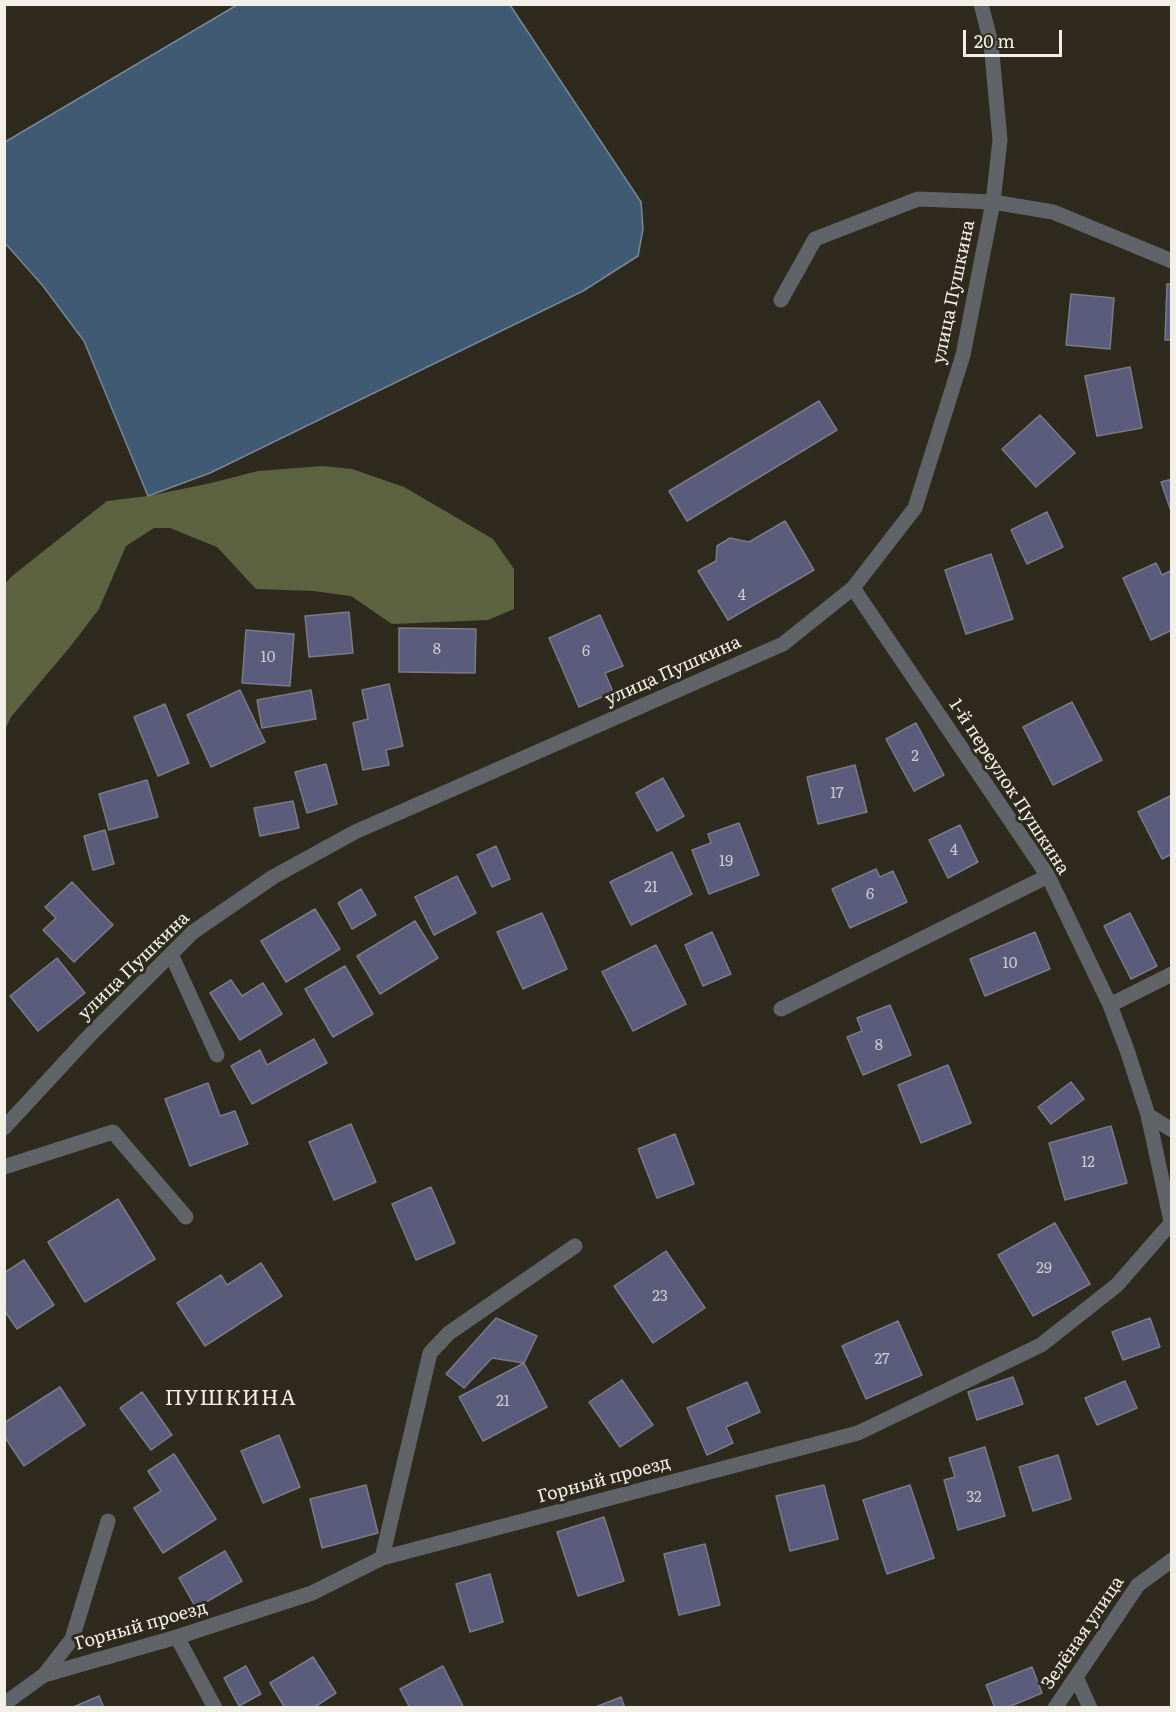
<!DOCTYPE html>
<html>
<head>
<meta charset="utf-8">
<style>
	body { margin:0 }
	#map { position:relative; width:1176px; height:1712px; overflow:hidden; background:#2e2a1e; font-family:Literata,serif }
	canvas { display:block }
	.frame { position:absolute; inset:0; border:6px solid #f2efe7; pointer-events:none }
	.scale { position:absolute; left:963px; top:30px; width:99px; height:27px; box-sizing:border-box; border:3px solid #f2efe7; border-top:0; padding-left:8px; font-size:18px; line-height:21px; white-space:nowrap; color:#f2efe7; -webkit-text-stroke:4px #2e2a1e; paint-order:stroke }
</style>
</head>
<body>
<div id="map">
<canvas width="1176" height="1712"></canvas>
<div class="frame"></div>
<div class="scale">20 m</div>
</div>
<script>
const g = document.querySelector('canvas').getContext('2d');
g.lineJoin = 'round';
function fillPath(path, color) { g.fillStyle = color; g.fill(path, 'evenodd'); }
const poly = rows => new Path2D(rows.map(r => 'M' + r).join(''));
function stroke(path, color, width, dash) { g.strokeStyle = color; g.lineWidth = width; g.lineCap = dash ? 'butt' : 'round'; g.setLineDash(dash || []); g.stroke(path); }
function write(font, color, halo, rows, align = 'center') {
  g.font = font + ' Literata,serif'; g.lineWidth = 6; g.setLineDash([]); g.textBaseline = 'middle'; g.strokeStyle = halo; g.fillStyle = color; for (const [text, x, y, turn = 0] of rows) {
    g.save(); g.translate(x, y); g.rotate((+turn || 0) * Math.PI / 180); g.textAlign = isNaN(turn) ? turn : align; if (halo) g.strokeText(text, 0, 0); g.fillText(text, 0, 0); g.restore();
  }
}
const forest = poly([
	[323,466,352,469,404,487,493,539,514,569,514,609,488,620,392,624,351,596,313,591,256,589,217,547,170,528,154,528,126,546,99,609,70,647,11,717,5,730,5,584,12,576,107,501,148,496,211,483,258,471]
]);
const water = poly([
	[237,5,510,5,641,202,643,229,638,256,583,291,210,473,148,496,84,341,43,286,5,243,5,142,237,5]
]);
const building = poly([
	[1167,284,1172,284,1172,340,1165,340,1167,284],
	[1071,294,1114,298,1110,349,1066,345,1071,294],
	[1130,367,1142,428,1097,436,1085,376,1130,367],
	[819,401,837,430,687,521,669,491,819,401],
	[1040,415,1075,453,1036,487,1002,449,1040,415],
	[1172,479,1172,511,1171,511,1161,482,1172,479],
	[1047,512,1063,547,1027,564,1011,530,1047,512],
	[785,521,814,570,728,620,698,571,716,561,717,546,730,538,749,542,785,521],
	[991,554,1013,619,966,634,945,570,991,554],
	[1156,563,1162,575,1172,570,1172,630,1151,640,1123,578,1156,563],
	[349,612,353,653,309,657,305,616,349,612],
	[600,615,623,666,605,673,613,692,579,707,549,638,600,615],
	[399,628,476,629,475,673,399,672,399,628],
	[246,630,294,634,290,686,242,683,246,630],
	[389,684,403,746,386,750,389,765,363,770,353,723,368,719,362,690,389,684],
	[240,690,265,742,211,767,187,715,240,690],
	[311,690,316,719,262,728,257,700,311,690],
	[1072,702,1102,760,1053,785,1023,727,1072,702],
	[165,704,189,763,158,776,134,717,165,704],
	[916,723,944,775,914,791,886,739,916,723],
	[326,764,337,804,307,813,295,772,326,764],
	[855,765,867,812,818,824,807,777,855,765],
	[663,778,684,816,657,831,636,793,663,778],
	[147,780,158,817,109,830,99,794,147,780],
	[1172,795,1172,854,1162,859,1138,812,1172,795],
	[293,801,299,828,260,836,254,808,293,801],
	[739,823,759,875,709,894,692,850,711,843,708,834,739,823],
	[960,825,978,862,948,878,929,840,960,825],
	[105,830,114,864,93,870,84,836,105,830],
	[496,846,510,879,492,887,477,855,496,846],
	[672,852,692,894,631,925,610,882,672,852],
	[876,869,880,877,893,871,907,902,850,928,832,889,876,869],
	[457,876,476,913,434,935,415,897,457,876],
	[72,882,113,925,74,962,43,930,56,918,45,907,72,882],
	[361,889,376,915,352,929,338,903,361,889],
	[315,909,340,949,286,982,261,941,315,909],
	[542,913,567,969,523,989,497,932,542,913],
	[1130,913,1157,966,1131,979,1104,926,1130,913],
	[415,921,438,958,380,994,357,956,415,921],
	[712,932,731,974,703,986,685,945,712,932],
	[1035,932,1050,969,985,996,970,959,1035,932],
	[656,945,686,1004,633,1031,602,972,656,945],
	[57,958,85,993,38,1031,10,996,57,958],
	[345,966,373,1014,333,1037,305,989,345,966],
	[231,980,242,996,263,983,282,1014,240,1040,210,993,231,980],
	[890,1005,911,1055,863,1075,847,1037,862,1031,857,1018,890,1005],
	[314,1039,327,1063,252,1104,231,1066,260,1050,267,1065,314,1039],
	[948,1065,971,1123,921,1143,898,1085,948,1065],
	[1071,1082,1084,1099,1051,1124,1038,1107,1071,1082],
	[208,1083,220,1116,235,1111,248,1144,190,1166,165,1099,208,1083],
	[351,1124,376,1182,334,1200,309,1142,351,1124],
	[1111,1126,1127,1183,1065,1200,1049,1143,1111,1126],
	[675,1134,694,1184,657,1198,638,1149,675,1134],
	[431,1187,455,1243,416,1260,392,1204,431,1187],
	[118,1199,155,1259,85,1302,48,1242,118,1199],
	[1055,1223,1090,1284,1033,1316,998,1255,1055,1223],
	[666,1251,705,1308,653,1343,614,1286,666,1251],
	[24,1260,54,1305,17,1329,4,1310,4,1273,24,1260],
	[261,1263,282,1296,205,1346,177,1303,221,1275,227,1285,261,1263],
	[496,1318,537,1336,524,1363,492,1358,464,1388,446,1374,496,1318],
	[1150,1318,1160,1347,1123,1360,1112,1332,1150,1318],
	[898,1321,922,1375,866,1399,842,1346,898,1321],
	[524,1363,547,1407,483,1441,459,1397,524,1363],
	[1013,1377,1023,1404,977,1420,968,1392,1013,1377],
	[622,1380,653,1425,620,1447,589,1402,622,1380],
	[1125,1381,1137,1408,1097,1425,1085,1398,1125,1381],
	[747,1382,760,1412,726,1427,733,1443,707,1455,687,1408,747,1382],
	[60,1387,85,1425,24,1466,4,1436,4,1423,60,1387],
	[142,1392,172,1435,151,1450,120,1408,142,1392],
	[279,1435,300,1487,263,1503,241,1451,279,1435],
	[985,1447,1005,1516,958,1530,944,1480,955,1477,949,1458,985,1447],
	[174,1454,216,1519,163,1553,134,1508,161,1491,148,1471,174,1454],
	[1058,1455,1071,1499,1033,1511,1019,1467,1058,1455],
	[366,1485,378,1533,322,1548,310,1499,366,1485],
	[824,1485,838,1539,790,1551,776,1496,824,1485],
	[910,1485,934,1558,887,1574,863,1500,910,1485],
	[604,1517,624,1581,578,1596,557,1532,604,1517],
	[705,1544,720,1605,679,1615,664,1554,705,1544],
	[225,1551,242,1581,196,1608,179,1578,225,1551],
	[490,1574,503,1622,470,1632,456,1584,490,1574],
	[313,1657,336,1693,313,1708,285,1708,270,1683,313,1657],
	[246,1666,261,1694,239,1706,224,1678,246,1666],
	[443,1666,464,1708,410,1708,400,1689,443,1666],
	[1032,1667,1042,1693,1006,1708,995,1708,986,1685,1032,1667],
	[99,1696,104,1708,71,1708,99,1696],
	[621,1697,625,1708,593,1708,621,1697]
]);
const minor = poly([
	[781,300,815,239,918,199,993,202,1053,212,1172,261],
	[853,588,1048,876,1110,1005,1127,1050,1148,1115,1172,1226],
	[171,954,217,1055],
	[1110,1005,1172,974],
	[781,1009,1048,876],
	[1148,1115,1172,1130],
	[4,1128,91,1034,193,932,273,877,355,832,783,644,853,588,915,508,963,355,993,202,1000,140,991,43,981,4],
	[4,1167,113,1132,186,1217],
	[382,1558,430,1353,449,1333,575,1246],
	[177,1637,215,1708],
	[44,1675,72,1639,108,1521],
	[1076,1677,1090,1708],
	[4,1704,44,1675,177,1637,312,1593,382,1558,858,1433,1041,1345,1117,1285,1172,1222],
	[1055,1708,1138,1585,1172,1560]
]);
const numberNames = [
	["4",742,596],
	["8",437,650],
	["6",586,652],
	["10",268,658],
	["2",915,757],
	["17",837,794],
	["4",954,851],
	["19",726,862],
	["21",651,888],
	["6",870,895],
	["10",1010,964],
	["8",879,1046],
	["12",1088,1163],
	["29",1044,1269],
	["23",660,1297],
	["27",882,1360],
	["21",503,1402],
	["32",974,1498]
];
const streetNames = [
	["улица Пушкина",954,292,-78],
	["улица Пушкина",673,671,-24],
	["1-й переулок Пушкина",1009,787,57],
	["улица Пушкина",134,966,-44],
	["Горный проезд",604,1480,-15],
	["Горный проезд",141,1626,-16],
	["Зелёная улица",1083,1633,-56]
];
const quarterNames = [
	["ПУШКИНА",231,1399]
];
fillPath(forest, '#5d6240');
fillPath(water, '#415a74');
stroke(water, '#768796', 1.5);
fillPath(building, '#5b5c7c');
stroke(building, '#7a7a89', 1.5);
stroke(minor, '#606469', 15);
write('15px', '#cccacc', null, numberNames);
write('18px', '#f2efe7', '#2e2a1e', streetNames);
g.letterSpacing = '1.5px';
write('21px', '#f2efe7', '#2e2a1e', quarterNames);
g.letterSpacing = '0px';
</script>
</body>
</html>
